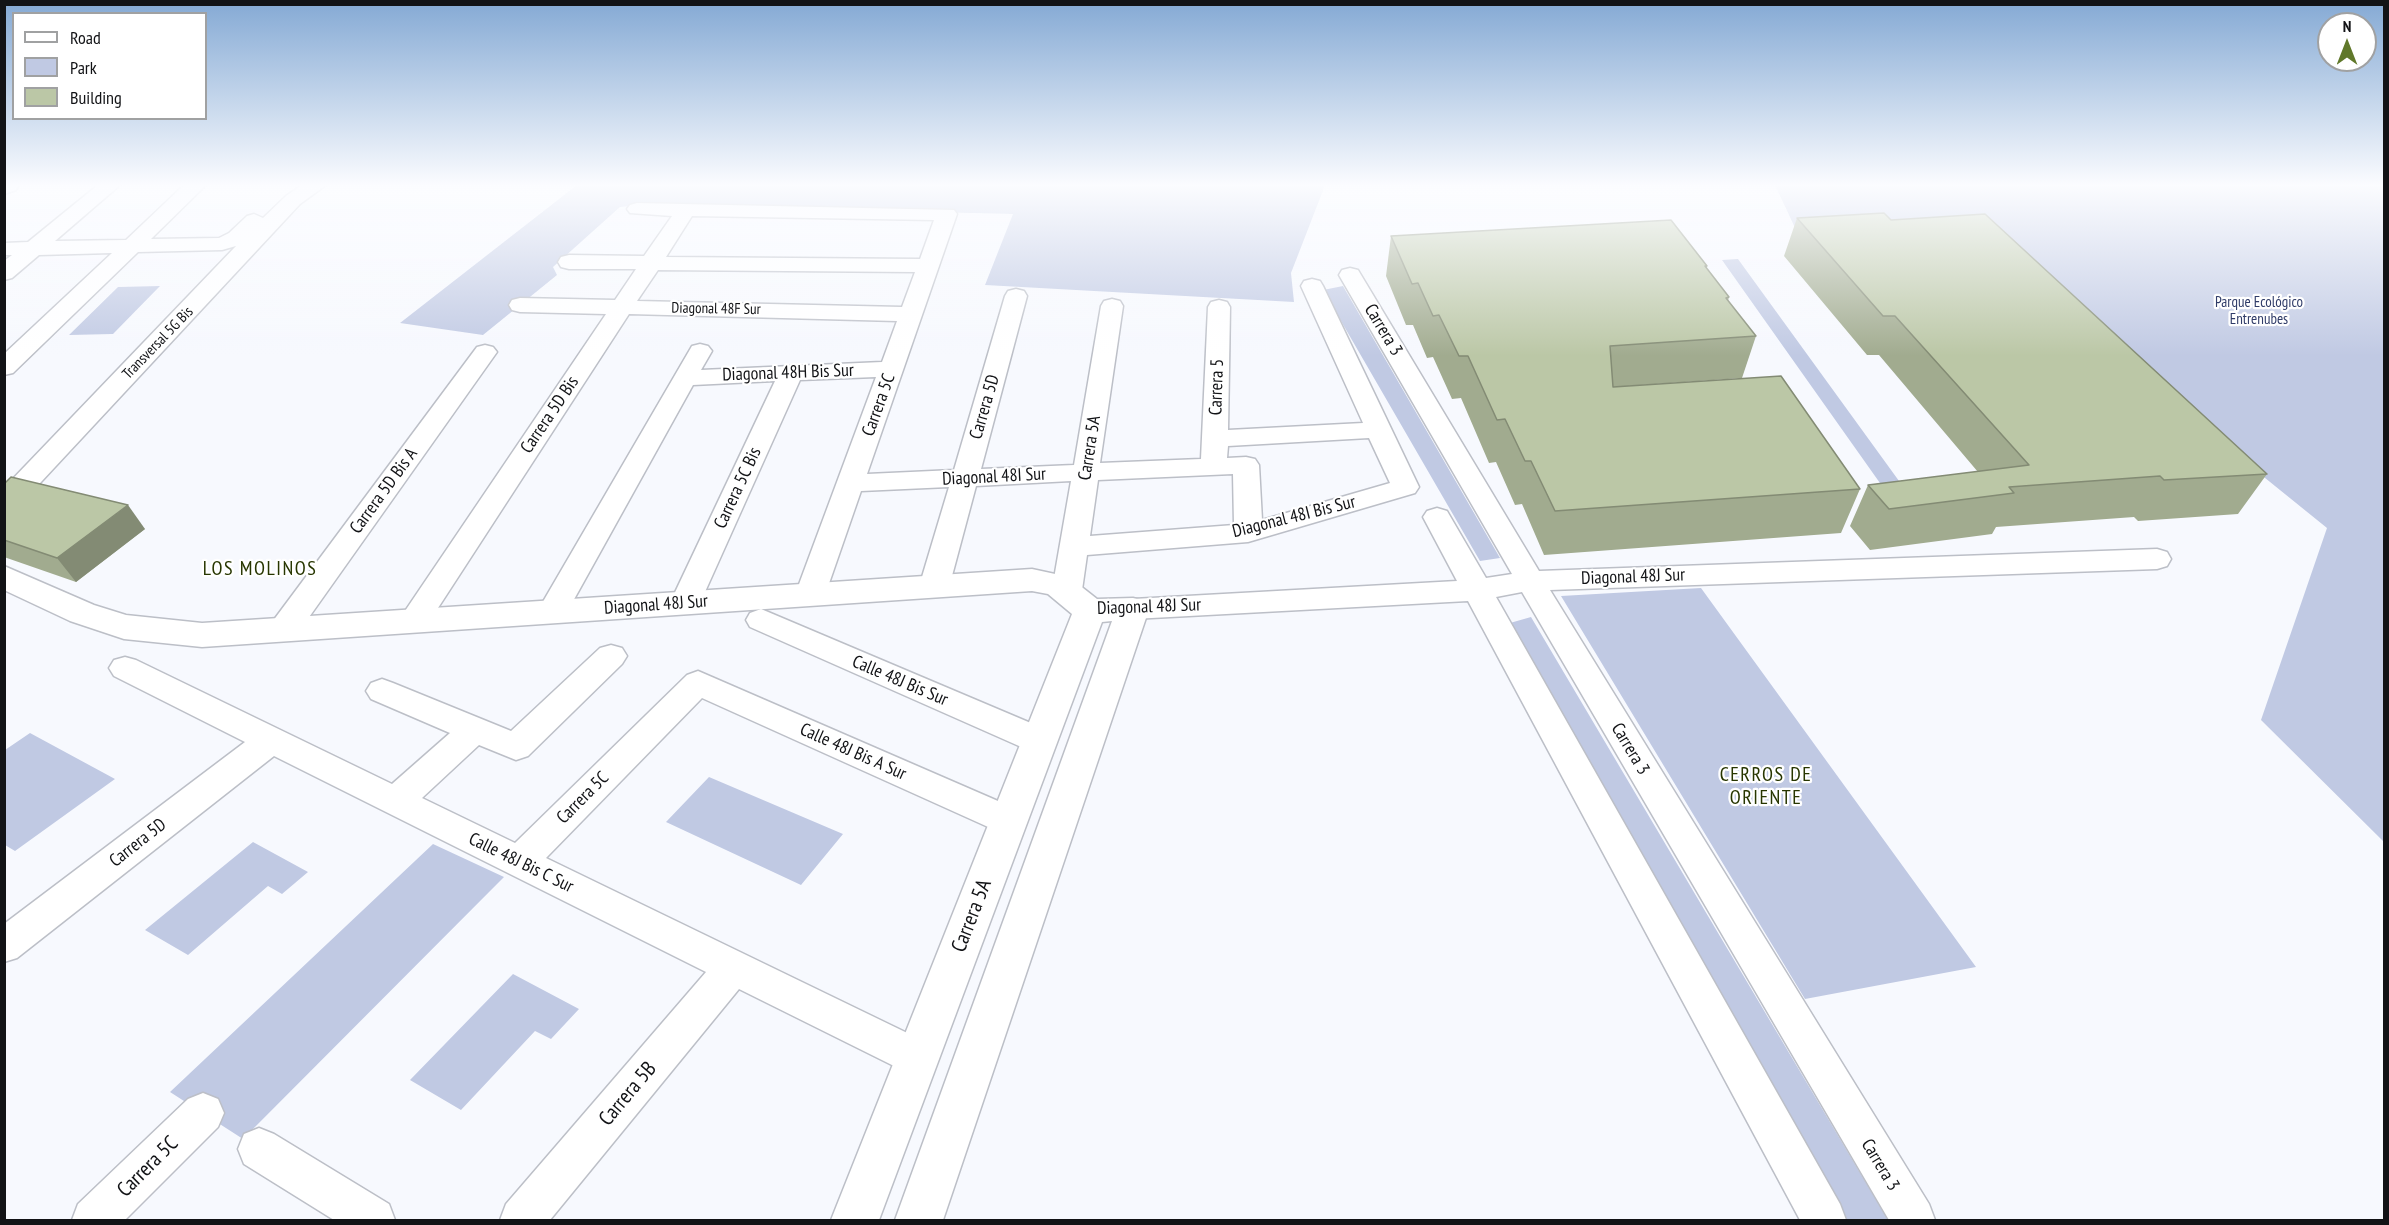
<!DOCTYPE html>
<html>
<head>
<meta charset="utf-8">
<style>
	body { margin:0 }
	#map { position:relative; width:2389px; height:1225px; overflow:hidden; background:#f7f9fe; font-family:"PT Sans Narrow",sans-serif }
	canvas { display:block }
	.frame { position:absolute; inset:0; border:6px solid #121316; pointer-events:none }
	.legend { position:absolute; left:12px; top:12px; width:195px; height:108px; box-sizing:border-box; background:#fff; border:2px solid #a0a1a2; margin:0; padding:8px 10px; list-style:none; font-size:18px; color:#121316 }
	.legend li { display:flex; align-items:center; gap:12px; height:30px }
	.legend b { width:30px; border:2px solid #a0a1a2 }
	.north { position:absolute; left:2317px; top:12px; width:60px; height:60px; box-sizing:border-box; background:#fff; border:2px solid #a0a1a2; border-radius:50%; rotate:0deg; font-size:16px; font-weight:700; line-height:24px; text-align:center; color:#121316 }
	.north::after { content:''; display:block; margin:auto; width:21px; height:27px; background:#60782a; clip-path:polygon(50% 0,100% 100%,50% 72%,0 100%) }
</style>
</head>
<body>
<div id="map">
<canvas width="2389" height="1225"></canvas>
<div class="frame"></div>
<ul class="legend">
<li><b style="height:8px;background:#fff"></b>Road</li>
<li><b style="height:16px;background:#c0c9e3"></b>Park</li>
<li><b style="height:16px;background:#bbc7a6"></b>Building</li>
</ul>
<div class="north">N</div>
</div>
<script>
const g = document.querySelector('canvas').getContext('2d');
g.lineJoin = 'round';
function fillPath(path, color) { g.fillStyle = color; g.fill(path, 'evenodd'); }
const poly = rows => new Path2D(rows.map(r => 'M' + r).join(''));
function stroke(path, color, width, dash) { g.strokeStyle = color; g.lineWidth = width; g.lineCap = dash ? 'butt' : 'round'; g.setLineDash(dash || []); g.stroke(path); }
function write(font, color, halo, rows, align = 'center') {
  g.font = font + ' "PT Sans Narrow",sans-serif'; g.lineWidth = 4.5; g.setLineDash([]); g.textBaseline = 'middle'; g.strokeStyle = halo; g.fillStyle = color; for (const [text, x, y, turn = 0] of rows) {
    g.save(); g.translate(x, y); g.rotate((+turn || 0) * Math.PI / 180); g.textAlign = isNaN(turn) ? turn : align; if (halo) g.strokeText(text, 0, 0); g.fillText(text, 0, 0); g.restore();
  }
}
const green = poly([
	[577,185,1324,185,1324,188,1291,273,1294,302,985,285,1013,214,643,205,620,207,553,267,557,275,483,335,400,323],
	[1775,185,2384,185,2384,842,2261,720,2327,528,1963,234,1803,245],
	[1738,259,1907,492,1887,493,1722,260],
	[160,286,113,334,69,335,118,287],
	[1343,286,1500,558,1480,561,1323,290],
	[1701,588,1976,967,1805,999,1561,596],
	[1531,617,1888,1220,1845,1220,1510,623],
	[30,733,115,779,15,851,5,845,5,750],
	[709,777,843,834,801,885,666,822],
	[253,842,308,872,282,894,268,886,188,955,145,930],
	[433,844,504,877,243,1139,170,1092],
	[513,974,579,1009,551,1039,535,1031,461,1110,410,1080]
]);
const street = poly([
	[98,185,120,185,55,241,126,240,184,185,206,185,151,239,219,238,229,233,247,216,254,214,263,218,286,196,302,185,326,185,300,204,14,511,4,514,4,488,236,246,222,250,138,252,13,373,4,375,4,354,112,253,39,255,12,278,4,280,4,261,12,255,4,255,4,243,28,242,98,185],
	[637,203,954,210,957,214,867,474,954,470,1005,296,1008,291,1016,289,1024,291,1027,296,981,469,1074,465,1101,306,1104,301,1112,299,1120,301,1123,306,1100,463,1201,459,1208,307,1211,302,1219,300,1227,302,1230,307,1228,430,1363,423,1301,286,1304,281,1312,279,1320,281,1323,286,1419,487,1415,493,1248,542,1087,555,1082,590,1077,597,1067,600,1057,597,1052,590,1071,481,976,486,949,587,944,594,934,597,924,594,919,587,949,487,861,491,825,595,820,602,810,605,800,602,795,595,876,377,800,380,700,603,696,610,685,613,674,610,670,603,775,381,693,385,567,612,563,619,552,622,541,619,537,612,692,346,700,344,708,346,712,351,701,370,882,362,897,321,629,314,425,628,414,632,403,628,399,621,403,614,606,314,520,312,512,310,509,305,512,300,520,298,615,300,636,269,569,269,561,267,558,262,561,257,569,255,644,256,672,216,630,213,627,209,630,205,637,203],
	[692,216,934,220,920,259,666,257,692,216],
	[658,270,915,272,902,307,637,301,658,270],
	[1369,438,1390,483,1262,520,1259,465,1255,459,1246,457,1227,458,1228,446,1369,438],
	[1233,474,1234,525,1090,536,1098,480,1233,474],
	[1350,268,1358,270,1361,275,1539,571,2157,549,2167,552,2171,559,2167,566,2157,569,1550,590,1929,1204,1935,1220,1889,1220,1522,592,1496,597,1840,1204,1846,1220,1800,1220,1468,601,1133,619,1122,616,1118,609,1122,602,1133,599,1457,581,1423,517,1427,511,1437,508,1447,511,1486,578,1512,574,1339,275,1342,270,1350,268],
	[485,345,493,347,497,352,295,637,284,640,273,637,269,629,273,621,477,347,485,345],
	[761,609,1052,732,1056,741,1052,750,1040,754,1028,750,750,627,746,620,750,613,761,609],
	[611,645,622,648,627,656,622,664,528,756,516,760,479,745,422,798,515,843,687,675,698,671,1021,811,1026,821,1021,831,1009,835,997,831,702,698,546,858,932,1045,938,1058,932,1071,918,1077,904,1071,739,989,550,1220,500,1220,506,1204,706,972,274,756,17,958,4,962,4,924,245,742,114,676,109,668,114,660,125,657,136,660,392,784,450,733,371,699,366,691,371,683,382,679,393,683,511,731,600,648,611,645],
	[203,1093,218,1099,224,1113,218,1127,125,1220,72,1220,78,1204,188,1099,203,1093],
	[259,1128,274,1134,389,1204,395,1220,334,1220,244,1164,238,1149,244,1134,259,1128]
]);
const secondary = poly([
	[4,185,19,185,16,190,4,194,4,185],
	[4,566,94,605,126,615,202,623,1032,569,1069,577,1097,599,1133,598,1145,601,1149,609,943,1220,895,1220,1112,621,1102,622,879,1220,831,1220,1072,614,1048,594,1032,591,202,647,124,639,70,621,4,590,4,566]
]);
const wall = poly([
	[1797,218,1891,220,2267,474,2238,514,2138,521,2134,517,1996,527,1992,534,1870,550,1850,526,1868,485,1978,472,1879,355,1867,355,1784,256],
	[1391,236,1707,266,1707,269,1729,297,1728,301,1756,336,1742,378,1613,387,1860,489,1841,533,1544,555,1522,504,1515,505,1496,462,1489,463,1461,398,1452,399,1433,357,1427,358,1413,325,1406,325,1386,276],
	[4,484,145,529,76,582,4,557]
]);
const shadedWall = poly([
	[128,505,145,529,76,582,57,558]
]);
const building = poly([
	[1884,213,1891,220,1985,214,2267,474,2164,480,2160,476,2009,487,2014,493,1889,509,1868,485,2029,465,1895,316,1883,316,1797,218,1884,213],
	[1671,220,1707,266,1705,266,1729,297,1726,298,1756,336,1610,346,1613,387,1781,376,1860,489,1555,511,1531,461,1525,461,1505,419,1497,420,1468,356,1459,356,1439,315,1433,316,1418,283,1412,284,1391,236,1671,220],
	[11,477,128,505,57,558,4,540,4,484,11,477]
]);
const farParknames = [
	["Parque Ecológico",2259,303],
	["Entrenubes",2259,320]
];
const farStreetnames = [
	["Diagonal 48F Sur",716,309,1],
	["Transversal 5G Bis",158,343,-46]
];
const streetNames = [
	["Carrera 3",1383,330,59],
	["Diagonal 48H Bis Sur",788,373,-2],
	["Carrera 5",1217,387,-88],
	["Carrera 5C",879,405,-70],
	["Carrera 5D",985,407,-74],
	["Carrera 5D Bis",550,415,-56],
	["Carrera 5A",1090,448,-81],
	["Diagonal 48I Sur",994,477,-3],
	["Carrera 5C Bis",738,488,-65],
	["Carrera 5D Bis A",384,491,-54],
	["Diagonal 48I Bis Sur",1294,517,-14],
	["Diagonal 48J Sur",1633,577,-2],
	["Diagonal 48J Sur",656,605,-4],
	["Diagonal 48J Sur",1149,607,-2],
	["Calle 48J Bis Sur",900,681,23],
	["Carrera 3",1630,749,59],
	["Calle 48J Bis A Sur",853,752,24],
	["Carrera 5C",583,798,-45],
	["Carrera 5D",138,843,-38],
	["Calle 48J Bis C Sur",521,863,26],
	["Carrera 3",1880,1165,59]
];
const neighbourhoodNames = [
	["LOS MOLINOS",260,569],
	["CERROS DE",1766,775],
	["ORIENTE",1766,798]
];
const nearStreetnames = [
	["Carrera 5A",972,916,-69],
	["Carrera 5B",628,1094,-50],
	["Carrera 5C",148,1167,-45]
];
fillPath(green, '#c0c9e3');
stroke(street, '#bcbfc7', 3);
stroke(secondary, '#bcbfc7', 3);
fillPath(street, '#fff');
fillPath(secondary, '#fff');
fillPath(wall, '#a1ab8f');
fillPath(shadedWall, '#838b74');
fillPath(building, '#bbc7a6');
stroke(building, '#838b74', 1.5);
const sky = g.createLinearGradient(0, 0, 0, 356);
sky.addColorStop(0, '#84a9d4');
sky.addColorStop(0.52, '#fbfcff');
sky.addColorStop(1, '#fbfcff00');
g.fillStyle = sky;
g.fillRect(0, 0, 2389, 356);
write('15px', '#303c68', '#fff', farParknames);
write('15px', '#121316', '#fff', farStreetnames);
write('18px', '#121316', '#fff', streetNames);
g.letterSpacing = '1.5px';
write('20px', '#273600', '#fff', neighbourhoodNames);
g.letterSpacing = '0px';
write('21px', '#121316', '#fff', nearStreetnames);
</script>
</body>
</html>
